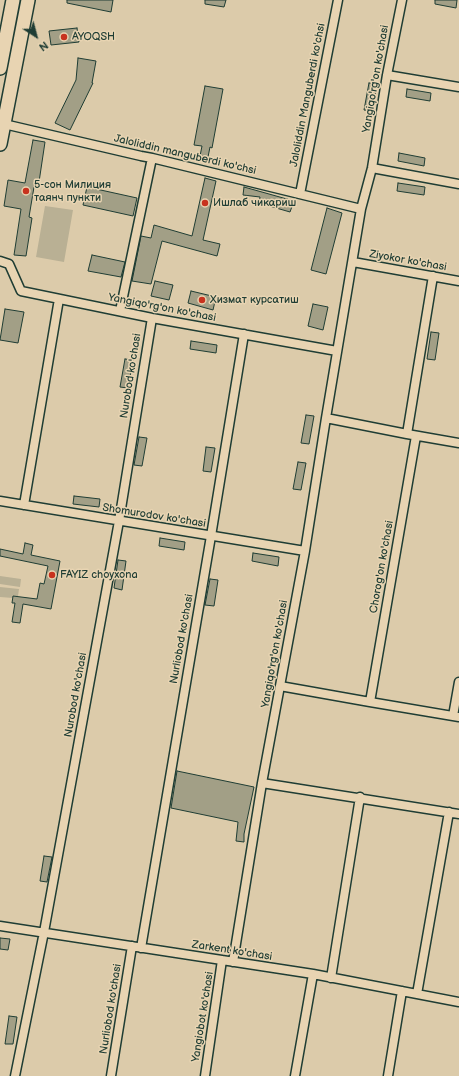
<!DOCTYPE html>
<html>
<head>
<meta charset="utf-8">
<style>
	body { margin:0 }
	#map { position:relative; width:459px; height:1076px; overflow:hidden; background:#dccbaa; font-family:"Balsamiq Sans",sans-serif }
	canvas { display:block }
	.north { position:absolute; left:16px; top:16px; width:40px; height:40px; -webkit-text-stroke:3px #e8d4b2; paint-order:stroke; rotate:144deg; font-size:11px; font-weight:700; line-height:16px; text-align:center; color:#1f3d34 }
	.north::after { content:''; display:block; margin:auto; width:14px; height:18px; background:#1f3d34; clip-path:polygon(50% 0,100% 100%,50% 72%,0 100%) }
</style>
</head>
<body>
<div id="map">
<canvas width="459" height="1076"></canvas>
<div class="north">N</div>
</div>
<script>
const g = document.querySelector('canvas').getContext('2d');
g.lineJoin = 'round';
function fillPath(path, color) { g.fillStyle = color; g.fill(path, 'evenodd'); }
const poly = rows => new Path2D(rows.map(r => 'M' + r).join(''));
function stroke(path, color, width, dash) { g.strokeStyle = color; g.lineWidth = width; g.lineCap = dash ? 'butt' : 'round'; g.setLineDash(dash || []); g.stroke(path); }
function write(font, color, halo, rows, align = 'center') {
  g.font = font + ' "Balsamiq Sans",sans-serif'; g.lineWidth = 3; g.setLineDash([]); g.textBaseline = 'middle'; g.strokeStyle = halo; g.fillStyle = color; for (const [text, x, y, turn = 0] of rows) {
    g.save(); g.translate(x, y); g.rotate((+turn || 0) * Math.PI / 180); g.textAlign = isNaN(turn) ? turn : align; if (halo) g.strokeText(text, 0, 0); g.fillText(text, 0, 0); g.restore();
  }
}
const green = poly([
	[45,206,73,210,64,262,36,257],
	[0,576,21,579,20,587,0,584],
	[0,587,19,589,18,596,13,596,13,598,0,597]
]);
const building = poly([
	[67,0,113,0,111,12,67,3,67,0],
	[205,0,226,0,224,7,205,4,205,0],
	[435,0,457,0,456,8,435,4,435,0],
	[77,28,79,42,51,45,49,31,77,28],
	[78,58,96,61,92,83,93,83,70,130,55,123,76,80,78,58],
	[369,83,377,84,372,111,364,110,369,83],
	[205,86,223,89,212,148,210,147,208,157,200,156,202,146,194,145,205,86],
	[407,89,431,93,430,101,406,97,407,89],
	[33,140,45,142,39,182,35,181,29,217,32,218,26,256,14,255,21,209,4,206,8,180,25,183,33,140],
	[399,153,425,158,424,166,398,161,399,153],
	[205,178,216,181,203,240,220,244,217,256,162,241,151,284,132,281,141,236,151,238,154,225,192,236,205,178],
	[398,183,425,187,424,195,397,191,398,183],
	[87,187,137,198,133,216,83,205,87,187],
	[244,187,294,201,290,212,259,203,260,197,243,195,244,187],
	[327,208,342,213,326,274,311,270,327,208],
	[92,255,125,262,121,277,88,271,92,255],
	[155,281,173,285,169,300,151,296,155,281],
	[191,291,216,297,213,310,188,303,191,291],
	[313,304,328,307,323,330,308,326,313,304],
	[5,309,24,312,18,343,0,340,5,309],
	[431,332,439,333,435,360,427,359,431,332],
	[191,341,217,345,216,353,190,349,191,341],
	[125,359,133,360,128,388,120,387,125,359],
	[306,415,314,416,309,444,301,443,306,415],
	[139,437,147,438,142,466,134,465,139,437],
	[206,447,215,448,211,472,203,471,206,447],
	[298,462,306,463,301,490,293,489,298,462],
	[74,496,100,499,99,507,73,504,74,496],
	[160,538,185,542,184,550,159,546,160,538],
	[25,543,33,545,31,555,60,561,51,609,23,604,20,623,12,622,15,603,12,603,13,596,37,599,40,583,44,584,48,566,0,556,0,549,23,554,25,543],
	[253,553,279,557,278,566,252,561,253,553],
	[118,560,126,561,122,590,114,588,118,560],
	[210,579,218,580,214,606,205,605,210,579],
	[177,771,254,787,244,834,244,842,236,841,238,822,171,808,177,771],
	[44,856,52,857,47,882,40,881,44,856],
	[0,938,10,939,8,950,0,949,0,938],
	[9,1016,17,1017,13,1044,5,1044,9,1016]
]);
const street = poly([
	[387,75,459,87],
	[4,124,141,156,152,158,361,209],
	[372,168,459,184],
	[300,194,338,0],
	[0,261,9,264,21,291,152,318,337,351],
	[353,262,459,281],
	[120,311,152,158],
	[326,418,407,434,459,443],
	[407,434,433,276],
	[0,501,305,551],
	[24,505,59,299],
	[280,686,370,702,459,717],
	[370,702,416,436],
	[453,716,459,682],
	[262,783,459,814],
	[0,926,313,974,459,1002],
	[141,948,211,536,244,334],
	[233,962,262,783,305,551,326,418,361,209,372,168,387,75,402,0],
	[331,978,360,797],
	[417,994,449,812],
	[15,1076,44,932,119,521,152,318],
	[111,1076,132,946],
	[205,1076,222,960],
	[295,1076,313,974],
	[388,1076,402,991]
]);
const primary = poly([
	[0,68,13,0],
	[0,144,28,0]
]);
const markers = [
	[64,37,4,"#c8321e"],
	[26,191,4,"#c8321e"],
	[205,203,4,"#c8321e"],
	[202,300,4,"#c8321e"],
	[52,575,4,"#c8321e"]
];
const poiNames = [
	["AYOQSH",72,37],
	["5-сон Милиция",34,185],
	["таянч пункти",34,198],
	["Ишлаб чикариш",213,203],
	["Хизмат курсатиш",210,300],
	["FAYIZ choyxona",60,575]
];
const streetNames = [
	["Yangiqo'rg'on ko'chasi",376,79,-80],
	["Jaloliddin Manguberdi ko'chsi",308,95,-79],
	["Jaloliddin manguberdi ko'chsi",185,155,13],
	["Ziyokor ko'chasi",408,261,10],
	["Yangiqo'rg'on ko'chasi",162,308,11],
	["Nurobod ko'chasi",131,376,-81],
	["Shomurodov ko'chasi",154,516,9],
	["Chorog'on ko'chasi",382,567,-80],
	["Nurliobod ko'chasi",182,639,-80],
	["Yangiqo'rg'on ko'chasi",275,654,-80],
	["Nurobod ko'chasi",76,695,-80],
	["Zarkent ko'chasi",232,951,9],
	["Nurliobod ko'chasi",111,1009,-81],
	["Yangiobot ko'chasi",203,1017,-81]
];
fillPath(green, '#b9b094');
fillPath(building, '#a29f86');
stroke(building, '#1f3d34', 1);
stroke(street, '#1f3d34', 11);
stroke(primary, '#1f3d34', 16);
stroke(street, '#e8d4b2', 8);
stroke(primary, '#e8d4b2', 13);
for (const [x, y, r, color] of markers) { const dot = new Path2D(); dot.arc(x, y, r, 0, 2 * Math.PI); g.fillStyle = color; g.fill(dot); stroke(dot, '#e8d4b2', 1.5); }
write('11px', '#1f3d34', '#e8d4b2', poiNames, 'left');
write('11px', '#1f3d34', '#e8d4b2', streetNames);
</script>
</body>
</html>
